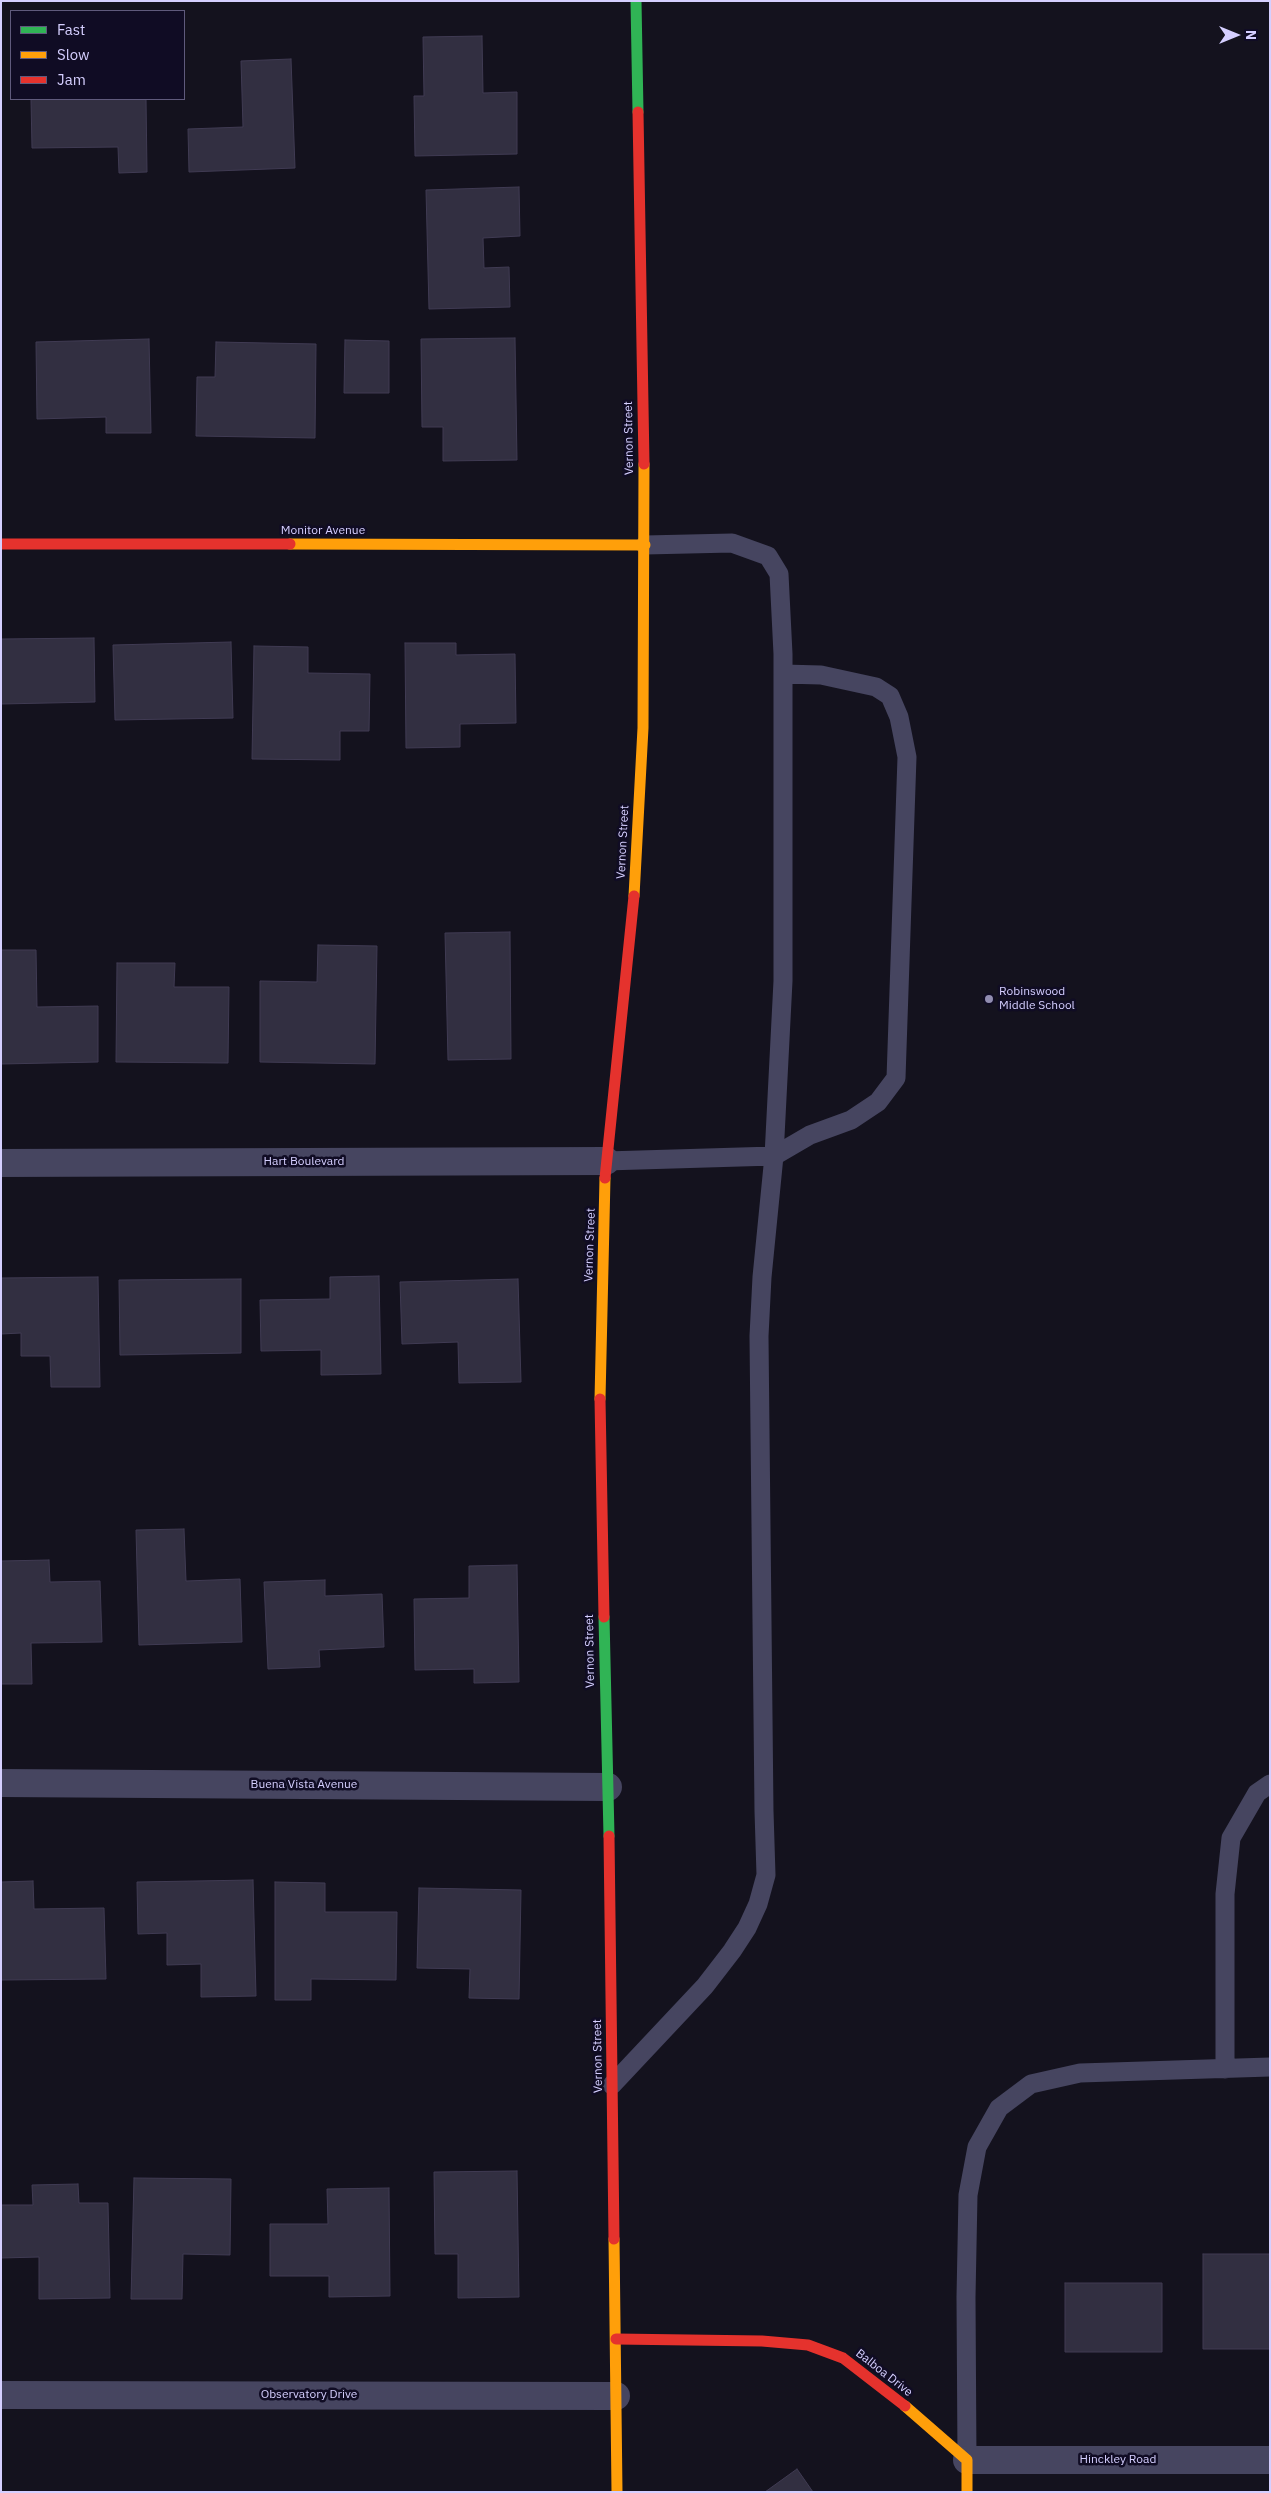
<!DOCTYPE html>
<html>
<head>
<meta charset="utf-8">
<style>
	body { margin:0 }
	#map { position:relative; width:1271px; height:2493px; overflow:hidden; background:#14121e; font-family:"IBM Plex Sans",sans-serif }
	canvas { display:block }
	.frame { position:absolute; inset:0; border:2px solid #d5cfff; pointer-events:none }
	.legend { position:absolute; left:10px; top:10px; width:175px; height:90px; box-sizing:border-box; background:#100c24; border:1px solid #5f5a7c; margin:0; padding:6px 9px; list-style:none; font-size:15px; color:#d5cfff }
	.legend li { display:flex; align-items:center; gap:10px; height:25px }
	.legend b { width:25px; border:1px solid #5f5a7c }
	.north { position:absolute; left:1211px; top:10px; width:50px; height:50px; -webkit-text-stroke:4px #100c24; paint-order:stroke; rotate:90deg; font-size:14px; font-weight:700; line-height:20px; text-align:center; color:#d5cfff }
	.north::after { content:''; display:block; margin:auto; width:18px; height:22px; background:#d5cfff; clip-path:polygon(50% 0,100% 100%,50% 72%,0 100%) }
</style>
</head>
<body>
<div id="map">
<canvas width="1271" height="2493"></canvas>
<div class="frame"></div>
<ul class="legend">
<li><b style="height:6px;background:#30b455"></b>Fast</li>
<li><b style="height:6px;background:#ff9f0a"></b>Slow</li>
<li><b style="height:6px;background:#e5322d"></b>Jam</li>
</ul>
<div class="north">N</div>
</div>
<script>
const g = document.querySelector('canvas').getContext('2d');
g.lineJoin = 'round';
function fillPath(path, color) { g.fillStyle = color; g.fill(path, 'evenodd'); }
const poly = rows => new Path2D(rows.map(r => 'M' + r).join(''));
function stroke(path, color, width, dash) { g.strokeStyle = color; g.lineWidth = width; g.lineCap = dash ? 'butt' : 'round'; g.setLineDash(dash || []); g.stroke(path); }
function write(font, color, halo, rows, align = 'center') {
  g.font = font + ' "IBM Plex Sans",sans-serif'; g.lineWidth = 5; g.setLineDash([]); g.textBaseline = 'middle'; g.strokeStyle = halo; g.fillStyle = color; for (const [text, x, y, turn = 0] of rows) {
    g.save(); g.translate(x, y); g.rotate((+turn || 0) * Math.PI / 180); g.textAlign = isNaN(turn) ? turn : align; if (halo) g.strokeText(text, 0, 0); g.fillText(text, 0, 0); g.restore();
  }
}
const building = poly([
	[482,36,483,93,517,92,517,154,415,156,414,96,424,96,423,37,482,36],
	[291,59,295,168,189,172,188,129,243,127,241,61,291,59],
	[31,99,146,99,147,172,119,173,118,147,32,148,31,99],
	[519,187,520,236,483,238,484,268,509,267,510,307,429,309,426,190,519,187],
	[515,338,517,460,443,461,443,427,422,427,421,339,515,338],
	[149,339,151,433,106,433,106,417,37,419,36,342,149,339],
	[345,340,389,341,389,393,344,393,345,340],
	[216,342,316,344,315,438,196,436,197,377,215,377,216,342],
	[94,638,95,702,1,704,1,639,94,638],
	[231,642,233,718,115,720,113,645,231,642],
	[405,643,456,643,456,655,515,654,516,723,460,724,460,747,406,748,405,643],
	[254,646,308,647,308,673,370,674,369,731,340,731,340,760,252,759,254,646],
	[510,932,511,1059,448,1060,445,933,510,932],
	[318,945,377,946,375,1064,260,1062,260,981,317,982,318,945],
	[1,950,36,950,37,1007,98,1006,98,1062,1,1064,1,950],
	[117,963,175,963,174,987,229,987,228,1063,116,1062,117,963],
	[379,1276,381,1374,321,1375,321,1350,261,1351,260,1300,330,1299,330,1277,379,1276],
	[98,1277,100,1387,51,1387,50,1356,21,1356,21,1333,1,1334,1,1278,98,1277],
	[241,1279,241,1353,120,1355,119,1280,241,1279],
	[518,1279,521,1382,459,1383,458,1342,402,1344,400,1282,518,1279],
	[184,1529,186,1581,240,1579,242,1642,139,1645,136,1530,184,1529],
	[49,1560,50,1582,100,1581,102,1642,31,1643,32,1684,1,1684,1,1561,49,1560],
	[517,1565,519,1682,474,1683,474,1669,415,1670,414,1599,469,1598,469,1566,517,1565],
	[325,1580,325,1596,382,1594,384,1647,319,1650,320,1667,268,1669,264,1582,325,1580],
	[253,1880,256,1996,201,1997,201,1964,167,1965,167,1933,138,1934,137,1882,253,1880],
	[33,1881,34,1909,104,1908,106,1979,1,1980,1,1882,33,1881],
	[275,1882,325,1883,325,1912,397,1912,396,1980,311,1979,311,2000,275,2000,275,1882],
	[419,1888,521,1890,519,1999,469,1998,470,1969,417,1968,419,1888],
	[517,2171,519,2297,458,2298,458,2254,435,2254,434,2172,517,2171],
	[134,2178,231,2179,230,2255,183,2254,182,2299,131,2299,134,2178],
	[78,2184,79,2203,108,2203,110,2298,39,2299,39,2257,1,2258,1,2205,33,2205,32,2185,78,2184],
	[389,2188,390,2296,329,2297,329,2276,270,2276,270,2224,328,2224,327,2189,389,2188],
	[1203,2254,1270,2254,1270,2349,1203,2349,1203,2254],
	[1065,2283,1162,2283,1162,2352,1065,2352,1065,2283],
	[797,2469,813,2492,765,2492,797,2469]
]);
const lane = poly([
	[606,1161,774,1156,810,1135,851,1120,878,1102,896,1078,907,757,899,717,890,696,876,687,821,675,783,674],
	[1225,2069,1225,1894,1231,1838,1257,1793,1270,1784],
	[612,2085,705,1986,732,1951,747,1928,758,1904,766,1875,764,1811,759,1336,762,1277,774,1156,783,981,783,654,779,574,768,556,732,543,645,545],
	[967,2460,966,2297,968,2195,977,2147,999,2108,1031,2084,1080,2073,1270,2067]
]);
const street = poly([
	[1,1163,606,1161],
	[1,1783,608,1787],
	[1,2395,616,2396],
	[967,2460,1270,2460]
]);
const fast = poly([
	[636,1,638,112],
	[604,1617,609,1836]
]);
const slow = poly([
	[290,544,645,545],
	[634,896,643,728,644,464],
	[600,1399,605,1178],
	[614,2239,617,2492],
	[905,2406,967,2460,967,2492]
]);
const jam = poly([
	[638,112,644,464],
	[1,544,290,544],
	[605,1178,634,896],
	[600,1399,604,1617],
	[609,1836,614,2239],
	[616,2339,762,2341,808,2345,843,2358,905,2406]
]);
const markers = [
	[989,999,5,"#918db0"]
];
const streetNames = [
	["Vernon Street",629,438,-91],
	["Monitor Avenue",323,531],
	["Vernon Street",623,842,-87],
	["Hart Boulevard",304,1162],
	["Vernon Street",590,1245,-88],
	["Vernon Street",590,1651,-91],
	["Buena Vista Avenue",304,1785],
	["Vernon Street",598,2056,-91],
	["Balboa Drive",884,2373,38],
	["Observatory Drive",309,2395],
	["Hinckley Road",1118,2460]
];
const poiNames = [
	["Robinswood",999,992],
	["Middle School",999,1006]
];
fillPath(building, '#322f41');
stroke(building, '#403b53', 1);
stroke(lane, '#464560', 19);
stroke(street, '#464560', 28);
stroke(fast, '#30b455', 11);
stroke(slow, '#ff9f0a', 11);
stroke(jam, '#e5322d', 11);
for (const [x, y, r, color] of markers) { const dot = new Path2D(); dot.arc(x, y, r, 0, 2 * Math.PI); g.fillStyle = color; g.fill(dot); stroke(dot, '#100c24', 2); }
write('12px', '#d5cfff', '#100c24', streetNames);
write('12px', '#d5cfff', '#100c24', poiNames, 'left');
</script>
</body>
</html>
